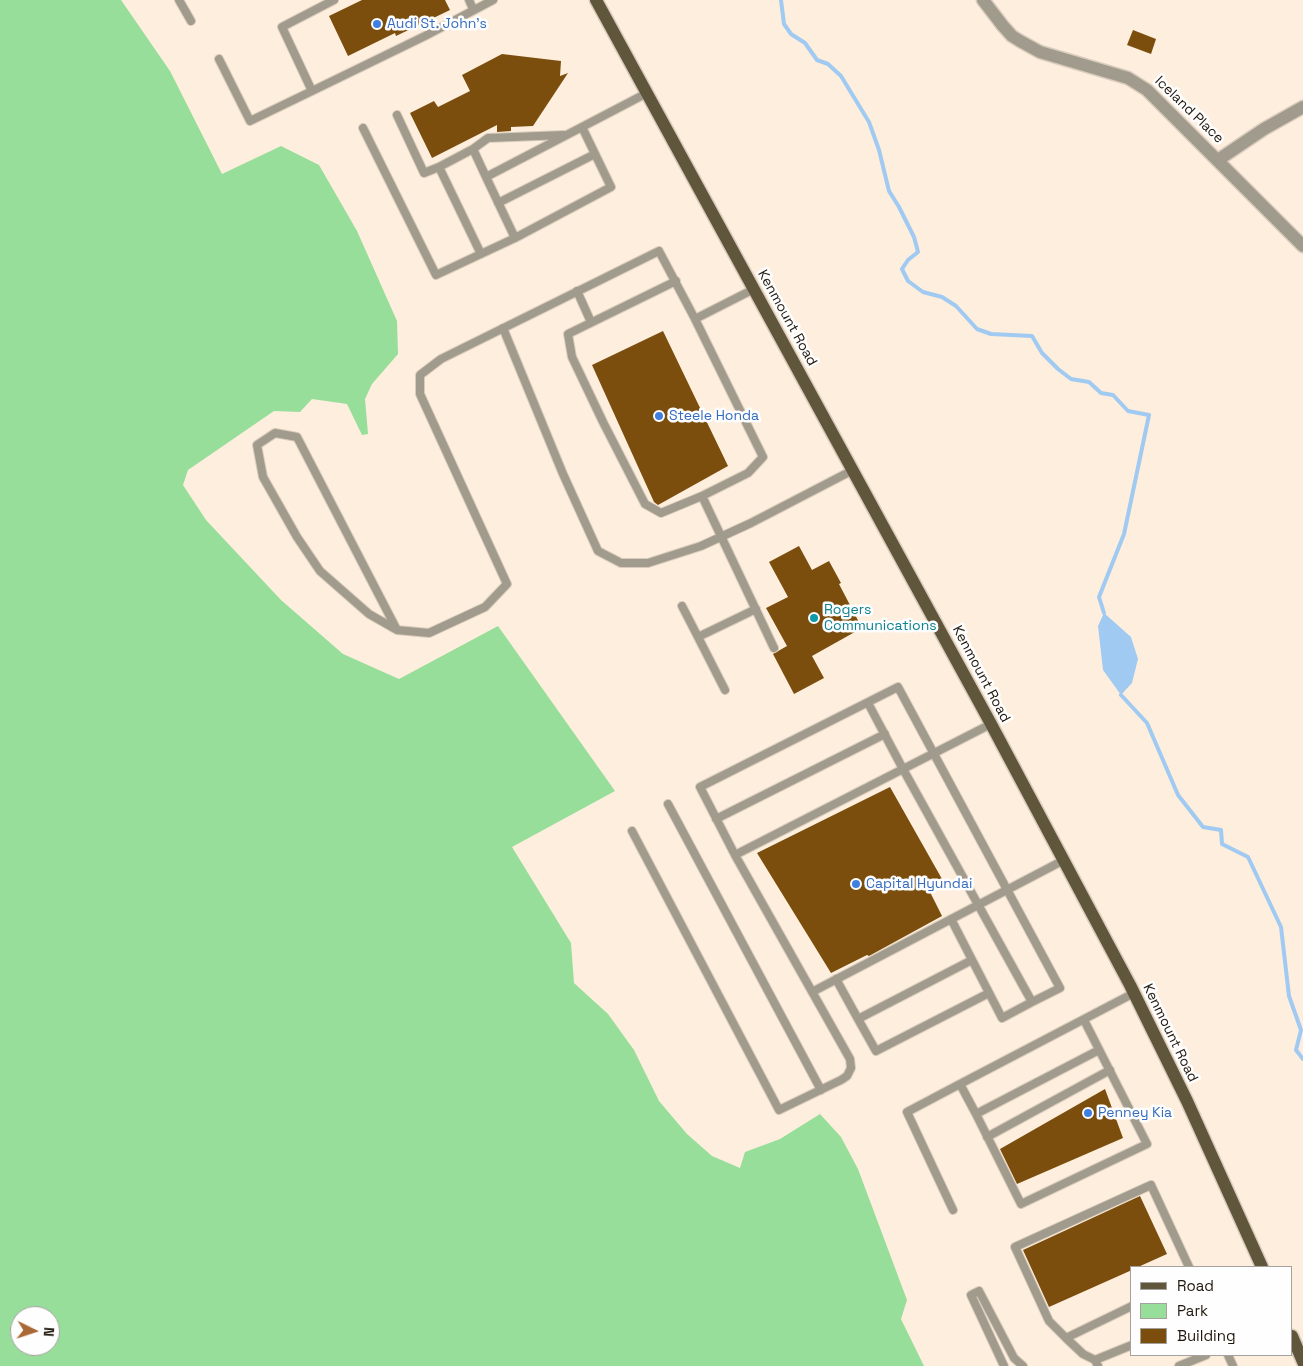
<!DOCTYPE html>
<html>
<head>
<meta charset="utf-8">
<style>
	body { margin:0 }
	#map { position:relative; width:1303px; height:1366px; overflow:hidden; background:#feeedd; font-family:"Space Grotesk",sans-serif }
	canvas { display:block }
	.legend { position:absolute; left:1130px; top:1266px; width:162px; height:90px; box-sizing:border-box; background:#fefefe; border:1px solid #a5a29e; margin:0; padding:6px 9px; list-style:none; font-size:15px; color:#20170d }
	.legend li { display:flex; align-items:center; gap:10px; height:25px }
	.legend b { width:25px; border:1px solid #a5a29e }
	.north { position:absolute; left:10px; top:1306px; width:50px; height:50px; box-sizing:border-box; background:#fefefe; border:1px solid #a5a29e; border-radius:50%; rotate:94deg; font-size:14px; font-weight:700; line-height:20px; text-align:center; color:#20170d }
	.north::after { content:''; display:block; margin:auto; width:18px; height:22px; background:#aa6834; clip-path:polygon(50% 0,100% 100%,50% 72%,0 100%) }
</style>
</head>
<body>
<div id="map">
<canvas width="1303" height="1366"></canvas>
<ul class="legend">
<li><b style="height:6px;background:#5f563c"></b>Road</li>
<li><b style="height:14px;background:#97de9a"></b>Park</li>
<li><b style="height:14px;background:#7b4e0e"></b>Building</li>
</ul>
<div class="north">N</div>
</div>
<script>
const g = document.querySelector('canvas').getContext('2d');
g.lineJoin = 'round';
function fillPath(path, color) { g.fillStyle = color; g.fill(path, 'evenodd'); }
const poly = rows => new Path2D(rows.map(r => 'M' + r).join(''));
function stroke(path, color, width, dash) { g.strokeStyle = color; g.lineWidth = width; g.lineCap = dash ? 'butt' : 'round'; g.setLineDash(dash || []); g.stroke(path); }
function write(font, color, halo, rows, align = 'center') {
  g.font = font + ' "Space Grotesk",sans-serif'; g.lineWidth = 5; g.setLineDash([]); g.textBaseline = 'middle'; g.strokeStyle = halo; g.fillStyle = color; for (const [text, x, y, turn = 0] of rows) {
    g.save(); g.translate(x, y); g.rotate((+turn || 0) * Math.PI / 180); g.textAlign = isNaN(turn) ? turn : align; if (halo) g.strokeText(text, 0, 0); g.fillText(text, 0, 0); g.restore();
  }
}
const green = poly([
	[0,0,121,0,170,71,222,174,281,146,319,165,357,231,397,321,398,354,372,384,365,399,368,434,362,435,347,404,312,399,300,412,274,411,188,470,183,485,206,520,281,600,343,654,399,679,498,626,615,791,512,847,571,943,574,983,608,1014,634,1050,659,1101,687,1134,712,1156,740,1168,745,1152,780,1139,820,1114,841,1137,858,1169,907,1300,901,1319,924,1366,0,1366],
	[20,1316,50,1316,50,1346,20,1346]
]);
const water = poly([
	[1104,613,1131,637,1138,659,1132,683,1121,695,1103,670,1098,626]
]);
const stream = poly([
	[781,0,784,24,791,34,805,43,817,60,828,64,841,76,869,122,879,150,889,191,899,207,914,237,918,252,908,260,902,269,908,281,923,292,942,297,956,306,977,329,991,334,1032,336,1042,353,1058,369,1071,379,1089,382,1101,393,1113,395,1128,411,1149,415,1124,534,1099,597,1104,613],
	[1121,695,1147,723,1178,795,1203,827,1221,830,1222,844,1248,857,1281,927,1289,996,1301,1030,1296,1050,1303,1059]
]);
const building = poly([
	[362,0,445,0,450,10,396,36,395,33,348,56,329,16],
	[1133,30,1156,39,1151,54,1127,45],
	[502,54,561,61,560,76,568,73,533,126,511,127,511,131,497,132,497,125,432,158,410,113,434,101,438,107,470,91,462,75],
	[663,331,728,466,658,505,654,502,592,365],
	[799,546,812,570,829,561,841,583,839,584,862,628,812,656,824,678,794,694,773,654,787,646,766,608,788,597,769,562],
	[890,787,942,879,928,888,942,916,869,956,867,955,831,973,757,853],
	[1105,1089,1123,1138,1017,1184,1000,1149],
	[1140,1196,1167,1254,1138,1267,1132,1267,1132,1270,1049,1307,1023,1250]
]);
const service = poly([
	[179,0,191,21],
	[334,0,282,27,312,91,425,36,493,0],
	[469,0,473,9],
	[219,59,250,121,312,91],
	[397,115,424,173,439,167],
	[582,127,611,187,515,238,486,177,582,127,647,93],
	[363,128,436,275,515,238],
	[473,149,488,138,564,135],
	[498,203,595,154],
	[481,254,439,167,473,149,486,177],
	[676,281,568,334,572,357,603,422,645,504,661,513,702,496,774,648],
	[577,291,591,322],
	[695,319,763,457,748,473,702,496],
	[503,328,563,474,598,551,621,563,648,563,701,546,751,523,853,470],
	[682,606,698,637,756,609],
	[397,630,369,614,320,571,297,537,263,477,257,445,275,433,297,437,397,630,429,633,485,607,507,584,420,394,420,375,441,359,659,251,695,319,754,289],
	[698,637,725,690],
	[668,804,821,1090],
	[716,819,885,734],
	[632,831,779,1110,841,1080,847,1076,851,1068,850,1059,735,855,700,787,898,687,1060,988,1032,1002,903,769,868,703],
	[735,855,991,724],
	[951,919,1002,1018,1032,1002],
	[836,979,858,1019,972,960],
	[812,992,1064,860],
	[858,1019,876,1051,989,993],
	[1099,1050,976,1114,960,1084,1134,993],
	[976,1114,1021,1204,1147,1144,1084,1020],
	[987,1137,1110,1070],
	[953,1210,907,1112,960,1084],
	[1132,1306,1066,1338,1049,1321,1015,1247,1151,1185,1189,1267],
	[1066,1338,1083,1354,1095,1360,1098,1366],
	[1228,1355,1233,1366],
	[1095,1360,1132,1345],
	[1004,1366,971,1295,979,1291,1014,1358,1023,1366],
	[1179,1366,1206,1355]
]);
const minor = poly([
	[983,0,1003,26,1012,36,1020,41,1040,52,1128,78,1147,90,1303,246],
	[1218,160,1264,129,1303,107]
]);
const primary = poly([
	[596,0,991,724,1130,985,1187,1101,1262,1267],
	[1292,1336,1303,1362]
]);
const markers = [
	[377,24,5,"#3f7fe0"],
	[659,416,5,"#3f7fe0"],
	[814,618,5,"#0f9aa8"],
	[856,884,5,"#3f7fe0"],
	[1088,1113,5,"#3f7fe0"]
];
const shopNames = [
	["Audi St. John's",387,24],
	["Steele Honda",669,416],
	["Capital Hyundai",866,884],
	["Penney Kia",1098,1113]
];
const streetNames = [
	["Iceland Place",1189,110,44],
	["Kenmount Road",787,318,61],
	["Kenmount Road",981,674,62],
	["Kenmount Road",1170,1033,64]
];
const cultureNames = [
	["Rogers",824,610],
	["Communications",824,626]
];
fillPath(green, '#97de9a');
fillPath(water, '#a0caf1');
stroke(stream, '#a0caf1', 4);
fillPath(building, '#7b4e0e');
stroke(service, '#daccbc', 10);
stroke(minor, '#daccbc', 15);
stroke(primary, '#daccbc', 15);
stroke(service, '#a09b8d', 8);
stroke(minor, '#a09b8d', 12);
stroke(primary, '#5f563c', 12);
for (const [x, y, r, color] of markers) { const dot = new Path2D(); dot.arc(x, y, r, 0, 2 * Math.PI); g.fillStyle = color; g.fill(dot); stroke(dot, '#fefefe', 2); }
write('14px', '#366cbe', '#fefefe', shopNames, 'left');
write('14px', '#20170d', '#fefefe', streetNames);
write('14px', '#0d838f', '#fefefe', cultureNames, 'left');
</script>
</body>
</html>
